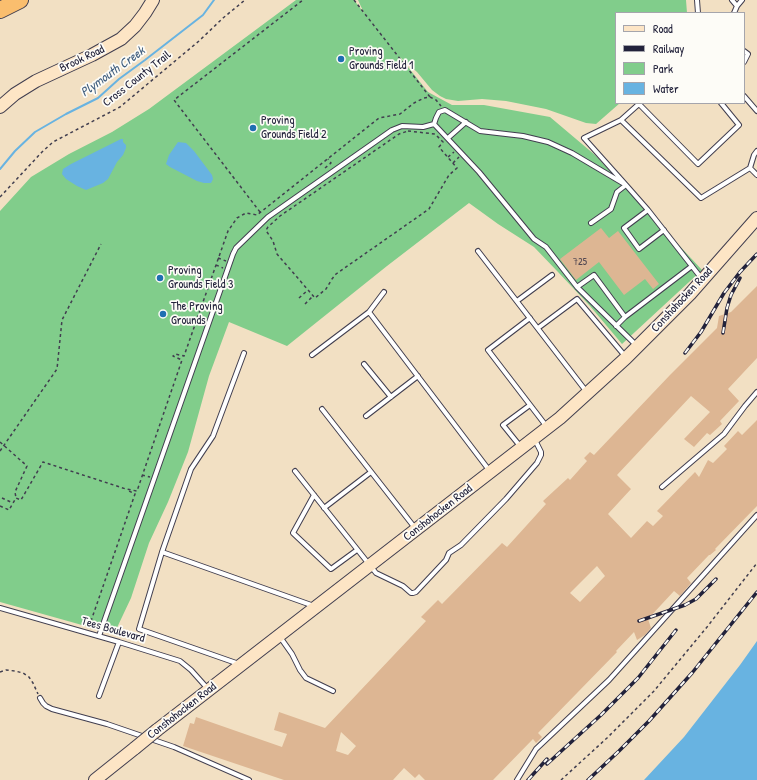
<!DOCTYPE html>
<html>
<head>
<meta charset="utf-8">
<style>
	body { margin:0 }
	#map { position:relative; width:757px; height:780px; overflow:hidden; background:#f2e0c3; font-family:"Patrick Hand",sans-serif }
	canvas { display:block }
	.legend { position:absolute; left:615px; top:12px; width:130px; height:92px; box-sizing:border-box; background:#fdfcf7; border:1px solid #a5a5ac; margin:0; padding:5px 7px; list-style:none; font-size:12px; color:#22223b }
	.legend li { display:flex; align-items:center; gap:8px; height:20px }
	.legend b { width:20px; border:1px solid #a5a5ac }
</style>
</head>
<body>
<div id="map">
<canvas width="757" height="780"></canvas>
<ul class="legend">
<li><b style="height:5px;background:#fde5c5"></b>Road</li>
<li><b style="height:5px;background:#22223b"></b>Railway</li>
<li><b style="height:11px;background:#81cd8b"></b>Park</li>
<li><b style="height:11px;background:#68b3e1"></b>Water</li>
</ul>
</div>
<script>
const g = document.querySelector('canvas').getContext('2d');
g.lineJoin = 'round';
function fillPath(path, color) { g.fillStyle = color; g.fill(path, 'evenodd'); }
const poly = rows => new Path2D(rows.map(r => 'M' + r).join(''));
function stroke(path, color, width, dash) { g.strokeStyle = color; g.lineWidth = width; g.lineCap = dash ? 'butt' : 'round'; g.setLineDash(dash || []); g.stroke(path); }
function write(font, color, halo, rows, align = 'center') {
  g.font = font + ' "Patrick Hand",sans-serif'; g.lineWidth = 3.5; g.setLineDash([]); g.textBaseline = 'middle'; g.strokeStyle = halo; g.fillStyle = color; for (const [text, x, y, turn = 0] of rows) {
    g.save(); g.translate(x, y); g.rotate((+turn || 0) * Math.PI / 180); g.textAlign = isNaN(turn) ? turn : align; if (halo) g.strokeText(text, 0, 0); g.fillText(text, 0, 0); g.restore();
  }
}
const green = poly([
	[296,0,354,0,364,13,358,0,686,0,687,13,616,13,616,103,620,103,596,124,586,123,546,109,506,101,482,99,458,101,446,99,440,96,432,90,417,72,400,57,428,92,452,105,484,105,550,117,595,155,702,270,622,344,590,306,558,272,534,247,498,224,469,203,387,266,287,346,229,322,209,376,188,452,168,502,149,543,131,598,114,634,0,602,0,211,31,177,69,154,112,132,149,109]
]);
const water = poly([
	[121,139,123,139,123,142,126,145,126,148,123,155,117,162,108,179,103,183,86,190,77,186,66,179,62,174,63,169,71,164],
	[178,142,186,143,194,151,212,175,213,179,211,183,204,183,197,181,170,167,166,164,169,155],
	[757,641,757,780,644,780,684,737,740,665]
]);
const stream = poly([
	[0,169,15,151,35,132,66,114,98,98,119,79,145,60,203,15,214,0]
]);
const building = poly([
	[601,228,609,238,618,231,659,284,653,289,645,279,624,295,599,262,576,280,560,259],
	[757,286,757,358,728,389,739,401,720,421,722,424,710,435,707,433,694,447,684,439,710,412,691,396,617,475,631,489,608,514,631,538,647,521,653,526,663,516,657,511,695,472,699,477,708,460,713,463,727,449,724,446,738,431,742,435,757,420,757,506,715,549,716,550,710,555,709,555,687,578,691,583,680,596,674,591,648,619,651,628,645,635,637,640,634,632,616,651,617,652,538,733,542,737,536,743,533,739,493,780,425,780,419,774,415,778,404,768,393,780,284,780,183,746,190,723,194,724,196,717,282,747,287,734,274,730,279,712,325,728,426,621,421,617,438,600,442,604,502,543,507,547,546,504,543,501,568,478,570,480,587,461,584,458,590,452,594,455,670,375,717,328,719,316,731,312],
	[597,566,605,576,580,602,570,593],
	[341,732,356,746,348,755,336,751]
]);
const path = poly([
	[354,0,430,97],
	[408,131,435,134,443,142,439,147,457,168,449,175,429,209,336,274,332,279,326,289,315,298,277,254,273,241,267,232,266,230,268,227,280,216,296,205,399,134,408,131],
	[448,157,454,152],
	[453,163,459,157],
	[325,168,331,163,328,159],
	[0,197,42,152,53,142,120,107,199,41,223,18,245,0],
	[260,212,174,100,303,0],
	[218,258,226,261],
	[216,265,223,268],
	[299,298,308,290],
	[305,304,313,296],
	[0,442,27,466,15,492,16,498],
	[0,451,57,369,62,320,101,244],
	[142,475,150,477],
	[2,498,13,503],
	[0,506,9,510,16,498,21,500,43,462,126,489,137,491,182,360,173,356,175,354,184,356,228,231,237,218,246,213,257,215,379,118,400,114,414,103,424,98,430,97,436,100,441,106],
	[91,621,135,494,127,490],
	[0,672,6,670,15,671,23,673,29,677,33,683,38,694],
	[561,780,607,738,654,691,707,627,757,563]
]);
const lane = poly([
	[697,0,698,13],
	[732,0,737,6],
	[734,13,737,6,742,0],
	[744,51,748,54,744,62],
	[744,96,757,111],
	[639,104,698,164,739,125,721,103],
	[621,120,640,103],
	[448,138,466,122],
	[750,168,754,155,757,151],
	[648,210,624,228,639,249,664,230],
	[591,223,611,209,617,192,626,185,584,138,621,120,701,198,750,168,757,175],
	[478,251,586,391],
	[577,287,594,275,625,317,616,326],
	[517,301,552,275],
	[369,312,384,292],
	[625,317,692,266],
	[530,318,488,350,547,427],
	[538,328,577,299,625,356],
	[636,345,577,287,546,247,534,239,479,172,434,124,436,118,439,112,445,110,480,131,523,136,548,142,572,153,626,185,648,210,702,279],
	[312,355,369,312,489,470],
	[364,364,391,397],
	[322,409,415,528],
	[366,416,418,376],
	[520,446,503,425,530,405],
	[295,471,376,573,403,586,411,593,413,593,416,592,446,560,449,553,461,545,506,499,537,463,541,455,541,452,535,440],
	[662,487,724,434,745,406,757,392],
	[314,495,293,533,331,569,357,550],
	[324,508,371,472],
	[162,552,191,469,213,436,244,353],
	[0,608,119,642,180,661,191,670,208,689],
	[99,636,233,254,236,248,268,217,392,130,402,126,423,127,434,124],
	[280,637,292,654,300,670,306,678,333,691],
	[239,664,139,629,162,552,314,606],
	[99,696,119,642],
	[40,698,43,703,46,706,52,709,107,724,174,747,249,780],
	[517,780,536,749,609,680,757,515]
]);
const secondary = poly([
	[0,107,15,94,36,81,92,55,121,39,135,26,145,13,153,0],
	[157,730,560,418,626,358,690,294,757,218],
	[95,780,135,748]
]);
const highway = poly([
	[0,10,20,0]
]);
const rail = poly([
	[723,333,727,308,731,295,740,278],
	[685,353,701,332,724,293,740,272,757,254],
	[639,621,685,605,696,599,716,579],
	[547,764,601,715,638,678,676,630],
	[528,780,547,759],
	[588,780,619,751,649,721,692,673,757,592]
]);
const secondaryBridge = poly([
	[135,748,157,730]
]);
const markers = [
	[341,59,4,"#1f6fb2"],
	[253,128,4,"#1f6fb2"],
	[160,278,4,"#1f6fb2"],
	[163,314,4,"#1f6fb2"]
];
const numberNames = [
	["725",580,262]
];
const poiNames = [
	["Proving",349,52],
	["Grounds Field 1",349,66],
	["Proving",261,121],
	["Grounds Field 2",261,135],
	["Proving",168,271],
	["Grounds Field 3",168,285],
	["The Proving",171,307],
	["Grounds",171,321]
];
const streetNames = [
	["Brook Road",82,59,-25],
	["Cross County Trail",137,79,-38],
	["Conshohocken Road",682,300,-47],
	["Conshohocken Road",438,513,-38],
	["Tees Boulevard",113,630,16],
	["Conshohocken Road",182,711,-38]
];
const waterNames = [
	["Plymouth Creek",113,72,-36]
];
fillPath(green, '#81cd8b');
fillPath(water, '#68b3e1');
stroke(stream, '#68b3e1', 2);
fillPath(building, '#ddb693');
stroke(lane, '#413e4f', 6);
stroke(secondary, '#413e4f', 14);
stroke(highway, '#413e4f', 18);
stroke(path, '#413e4f', 1.5, [3, 3]);
stroke(lane, '#fff', 4);
stroke(secondary, '#fde5c5', 12);
stroke(highway, '#fabe6e', 16);
stroke(rail, '#22223b', 3.5);
stroke(rail, '#fdfcf7', 2, [6]);
stroke(secondaryBridge, '#413e4f', 14, []);
stroke(secondaryBridge, '#fde5c5', 12);
for (const [x, y, r, color] of markers) { const dot = new Path2D(); dot.arc(x, y, r, 0, 2 * Math.PI); g.fillStyle = color; g.fill(dot); stroke(dot, '#fdfcf7', 1.5); }
write('10px', '#514751', null, numberNames);
write('12px', '#22223b', '#fdfcf7', poiNames, 'left');
write('12px', '#22223b', '#fdfcf7', streetNames);
write('italic 13px', '#3e5c7d', '#fdfcf7', waterNames);
</script>
</body>
</html>
